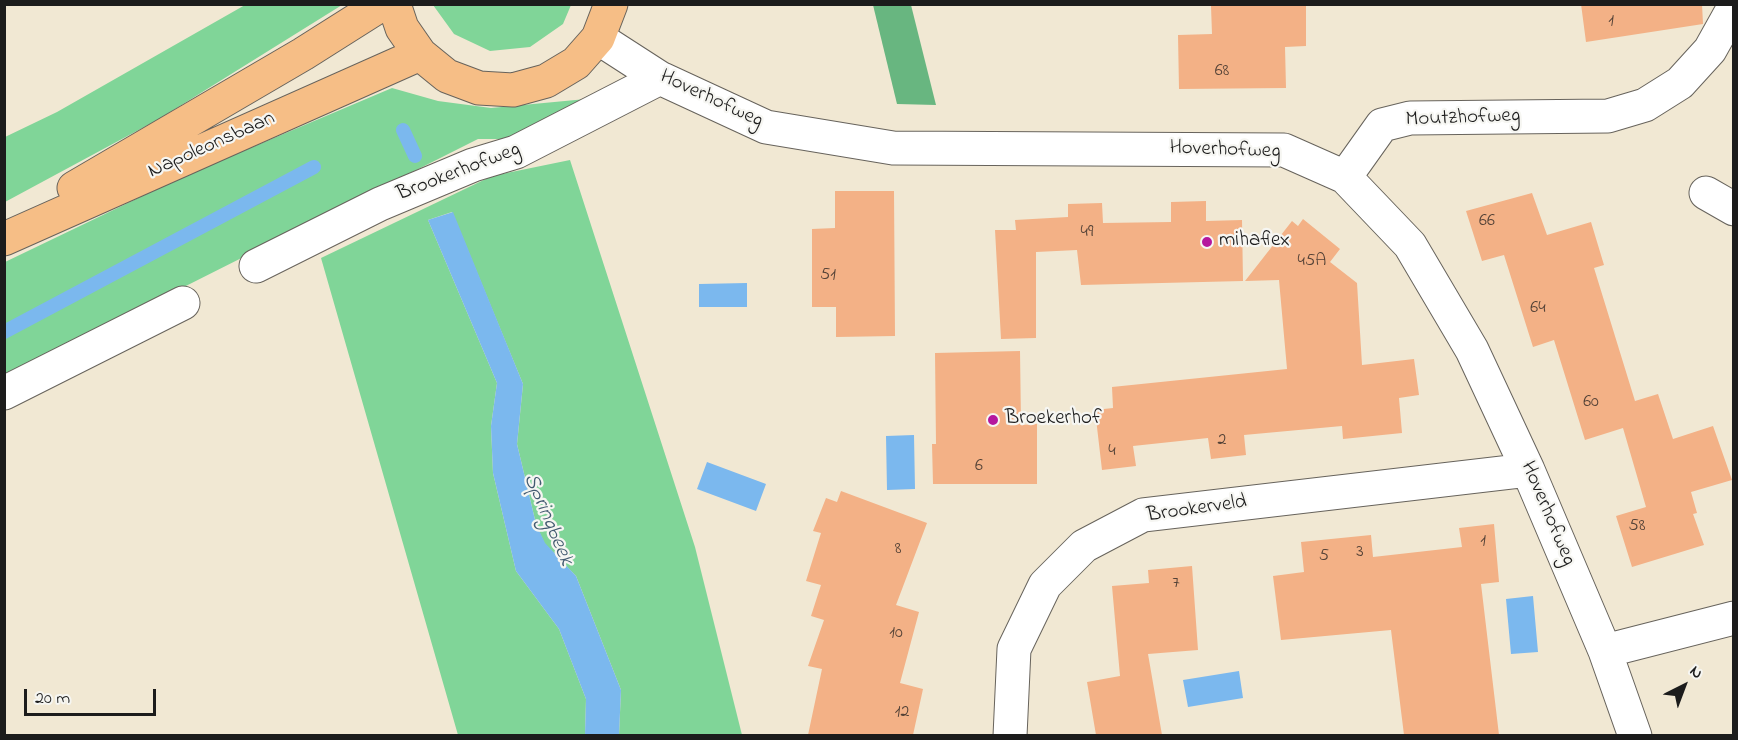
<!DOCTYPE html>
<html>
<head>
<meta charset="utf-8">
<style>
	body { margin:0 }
	#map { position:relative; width:1738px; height:740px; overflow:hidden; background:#f1e8d3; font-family:"Indie Flower",sans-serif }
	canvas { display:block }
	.frame { position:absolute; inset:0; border:6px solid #1c1c1c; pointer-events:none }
	.north { position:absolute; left:1654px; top:656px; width:60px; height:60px; -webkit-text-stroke:4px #f6f6f2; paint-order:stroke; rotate:42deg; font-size:16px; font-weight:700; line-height:24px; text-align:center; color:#1c1c1c }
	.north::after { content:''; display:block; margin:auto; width:21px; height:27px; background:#1c1c1c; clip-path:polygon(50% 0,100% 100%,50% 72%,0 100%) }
	.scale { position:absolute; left:24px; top:689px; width:132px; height:27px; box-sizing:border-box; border:3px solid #1c1c1c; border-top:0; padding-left:8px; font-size:18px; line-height:21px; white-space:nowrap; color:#1c1c1c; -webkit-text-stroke:4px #f6f6f2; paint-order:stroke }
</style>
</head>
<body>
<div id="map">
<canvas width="1738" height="740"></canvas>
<div class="frame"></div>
<div class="north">N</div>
<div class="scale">20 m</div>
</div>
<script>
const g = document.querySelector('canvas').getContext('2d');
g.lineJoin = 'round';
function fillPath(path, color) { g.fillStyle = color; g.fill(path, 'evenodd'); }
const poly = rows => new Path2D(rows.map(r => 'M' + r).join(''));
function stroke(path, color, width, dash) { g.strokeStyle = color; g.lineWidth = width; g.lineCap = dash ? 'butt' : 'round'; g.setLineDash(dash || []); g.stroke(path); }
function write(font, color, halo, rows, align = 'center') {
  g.font = font + ' "Indie Flower",sans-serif'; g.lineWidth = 4.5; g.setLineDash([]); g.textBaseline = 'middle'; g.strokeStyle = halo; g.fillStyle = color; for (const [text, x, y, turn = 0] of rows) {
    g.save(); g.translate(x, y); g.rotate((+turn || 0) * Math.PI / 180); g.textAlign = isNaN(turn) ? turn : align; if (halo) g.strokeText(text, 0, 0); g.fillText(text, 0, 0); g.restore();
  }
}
const green = poly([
	[245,5,342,5,159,119,5,202,5,137,57,112],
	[433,5,571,5,563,24,530,47,490,51,454,34],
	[392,88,438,101,491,108,586,99,511,139,478,139,5,377,5,262,182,177],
	[570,160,695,547,742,735,619,735,621,690,576,576,544,543,536,524,517,444,523,384,452,212,428,220,497,383,491,426,493,473,516,571,559,629,586,699,585,735,458,735,321,258,492,176]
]);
const forest = poly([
	[873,5,911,5,936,105,897,104]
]);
const water = poly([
	[453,212,523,384,517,444,536,524,545,543,576,576,621,690,619,735,585,735,586,699,559,629,516,571,493,473,491,426,497,383,428,220],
	[747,283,747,307,699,307,699,284],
	[914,435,915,489,887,490,886,436],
	[707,462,766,484,756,511,697,489],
	[1533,596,1538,652,1511,654,1506,599],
	[1239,671,1243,698,1188,707,1183,680]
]);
const stream = poly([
	[403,130,415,156],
	[4,332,314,167]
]);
const building = poly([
	[1581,4,1702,4,1703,24,1586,42],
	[1211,6,1306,6,1306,46,1285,47,1286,88,1179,89,1178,35,1212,34],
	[835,191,894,191,895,336,836,337,836,307,812,307,812,229,835,228],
	[1532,193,1547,235,1591,222,1604,265,1594,268,1635,401,1658,394,1673,439,1713,426,1732,480,1691,492,1697,513,1693,514,1704,545,1632,567,1616,516,1646,507,1623,428,1585,440,1554,340,1533,347,1504,255,1482,261,1466,211],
	[1206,201,1206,221,1242,220,1243,281,1081,285,1077,250,1036,252,1036,338,1001,339,995,230,1016,230,1015,220,1068,217,1068,204,1102,203,1103,223,1171,222,1171,202],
	[1303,219,1340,249,1330,262,1357,283,1362,365,1414,359,1419,395,1399,398,1402,433,1343,439,1342,426,1244,435,1246,455,1211,459,1208,438,1133,446,1136,466,1102,470,1095,410,1113,408,1112,387,1287,369,1279,280,1245,281,1292,221,1298,226],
	[1020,351,1021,425,1037,424,1037,484,933,484,932,444,936,444,935,353],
	[841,491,927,523,896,605,919,612,900,683,923,689,913,735,808,735,822,669,808,666,824,620,811,616,821,585,806,581,821,533,813,531,826,498,837,502],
	[1494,524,1499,582,1481,584,1499,735,1404,735,1391,630,1281,640,1273,576,1304,572,1301,542,1371,535,1373,557,1462,547,1459,528],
	[1192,566,1198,650,1148,654,1162,735,1096,735,1087,682,1120,676,1112,586,1149,583,1148,570]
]);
const minor = poly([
	[598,38,660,78,766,127,893,148,1284,150,1345,177,1410,245,1472,350,1528,470,1605,651,1635,736],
	[1345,177,1382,125,1410,118,1608,116,1645,105,1680,83,1710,50,1734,7],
	[1706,193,1734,209],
	[256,266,380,204,473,165,516,152,660,78],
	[4,393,183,303],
	[1605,651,1734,618],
	[1010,736,1014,649,1045,585,1084,546,1143,515,1528,470]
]);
const primary = poly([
	[394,4,402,28,420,54,447,76,479,88,513,90,546,81,576,63,598,38,611,4],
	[74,188,303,54,382,4],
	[4,239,420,54]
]);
const markers = [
	[1207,242,6,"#b5179e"],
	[993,420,6,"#b5179e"]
];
const numberNames = [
	["1",1611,22],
	["68",1222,72],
	["66",1487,222],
	["49",1087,233],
	["45A",1312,262],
	["51",828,276],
	["64",1538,309],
	["60",1591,403],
	["2",1222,441],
	["4",1112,452],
	["6",979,467],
	["58",1637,527],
	["1",1483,542],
	["8",898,550],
	["3",1360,553],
	["5",1324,557],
	["7",1176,584],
	["10",896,634],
	["12",902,713]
];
const streetNames = [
	["Hoverhofweg",711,100,25],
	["Moutzhofweg",1463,119,-2],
	["Napoleonsbaan",212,146,-24],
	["Hoverhofweg",1225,151,2],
	["Brookerhofweg",459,173,-21],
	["Brookerveld",1197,510,-8],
	["Hoverhofweg",1547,514,67]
];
const poiNames = [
	["mihaflex",1219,242],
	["Broekerhof",1005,420]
];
const waterNames = [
	["Springbeek",547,520,67]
];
fillPath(green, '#80d598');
fillPath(forest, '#68b680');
fillPath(water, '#7bb8ee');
stroke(stream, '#7bb8ee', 14);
fillPath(building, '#f3b186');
stroke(minor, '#67635c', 35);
stroke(primary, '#67635c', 35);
stroke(minor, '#fff', 33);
stroke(primary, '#f6be86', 33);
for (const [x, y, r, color] of markers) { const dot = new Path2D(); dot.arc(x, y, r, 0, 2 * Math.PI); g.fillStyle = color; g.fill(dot); stroke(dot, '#f6f6f2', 2); }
write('18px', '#524136', null, numberNames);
write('21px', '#1c1c1c', '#f6f6f2', streetNames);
write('21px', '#1c1c1c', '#f6f6f2', poiNames, 'left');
write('italic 22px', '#425a70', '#f6f6f2', waterNames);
</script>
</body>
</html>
